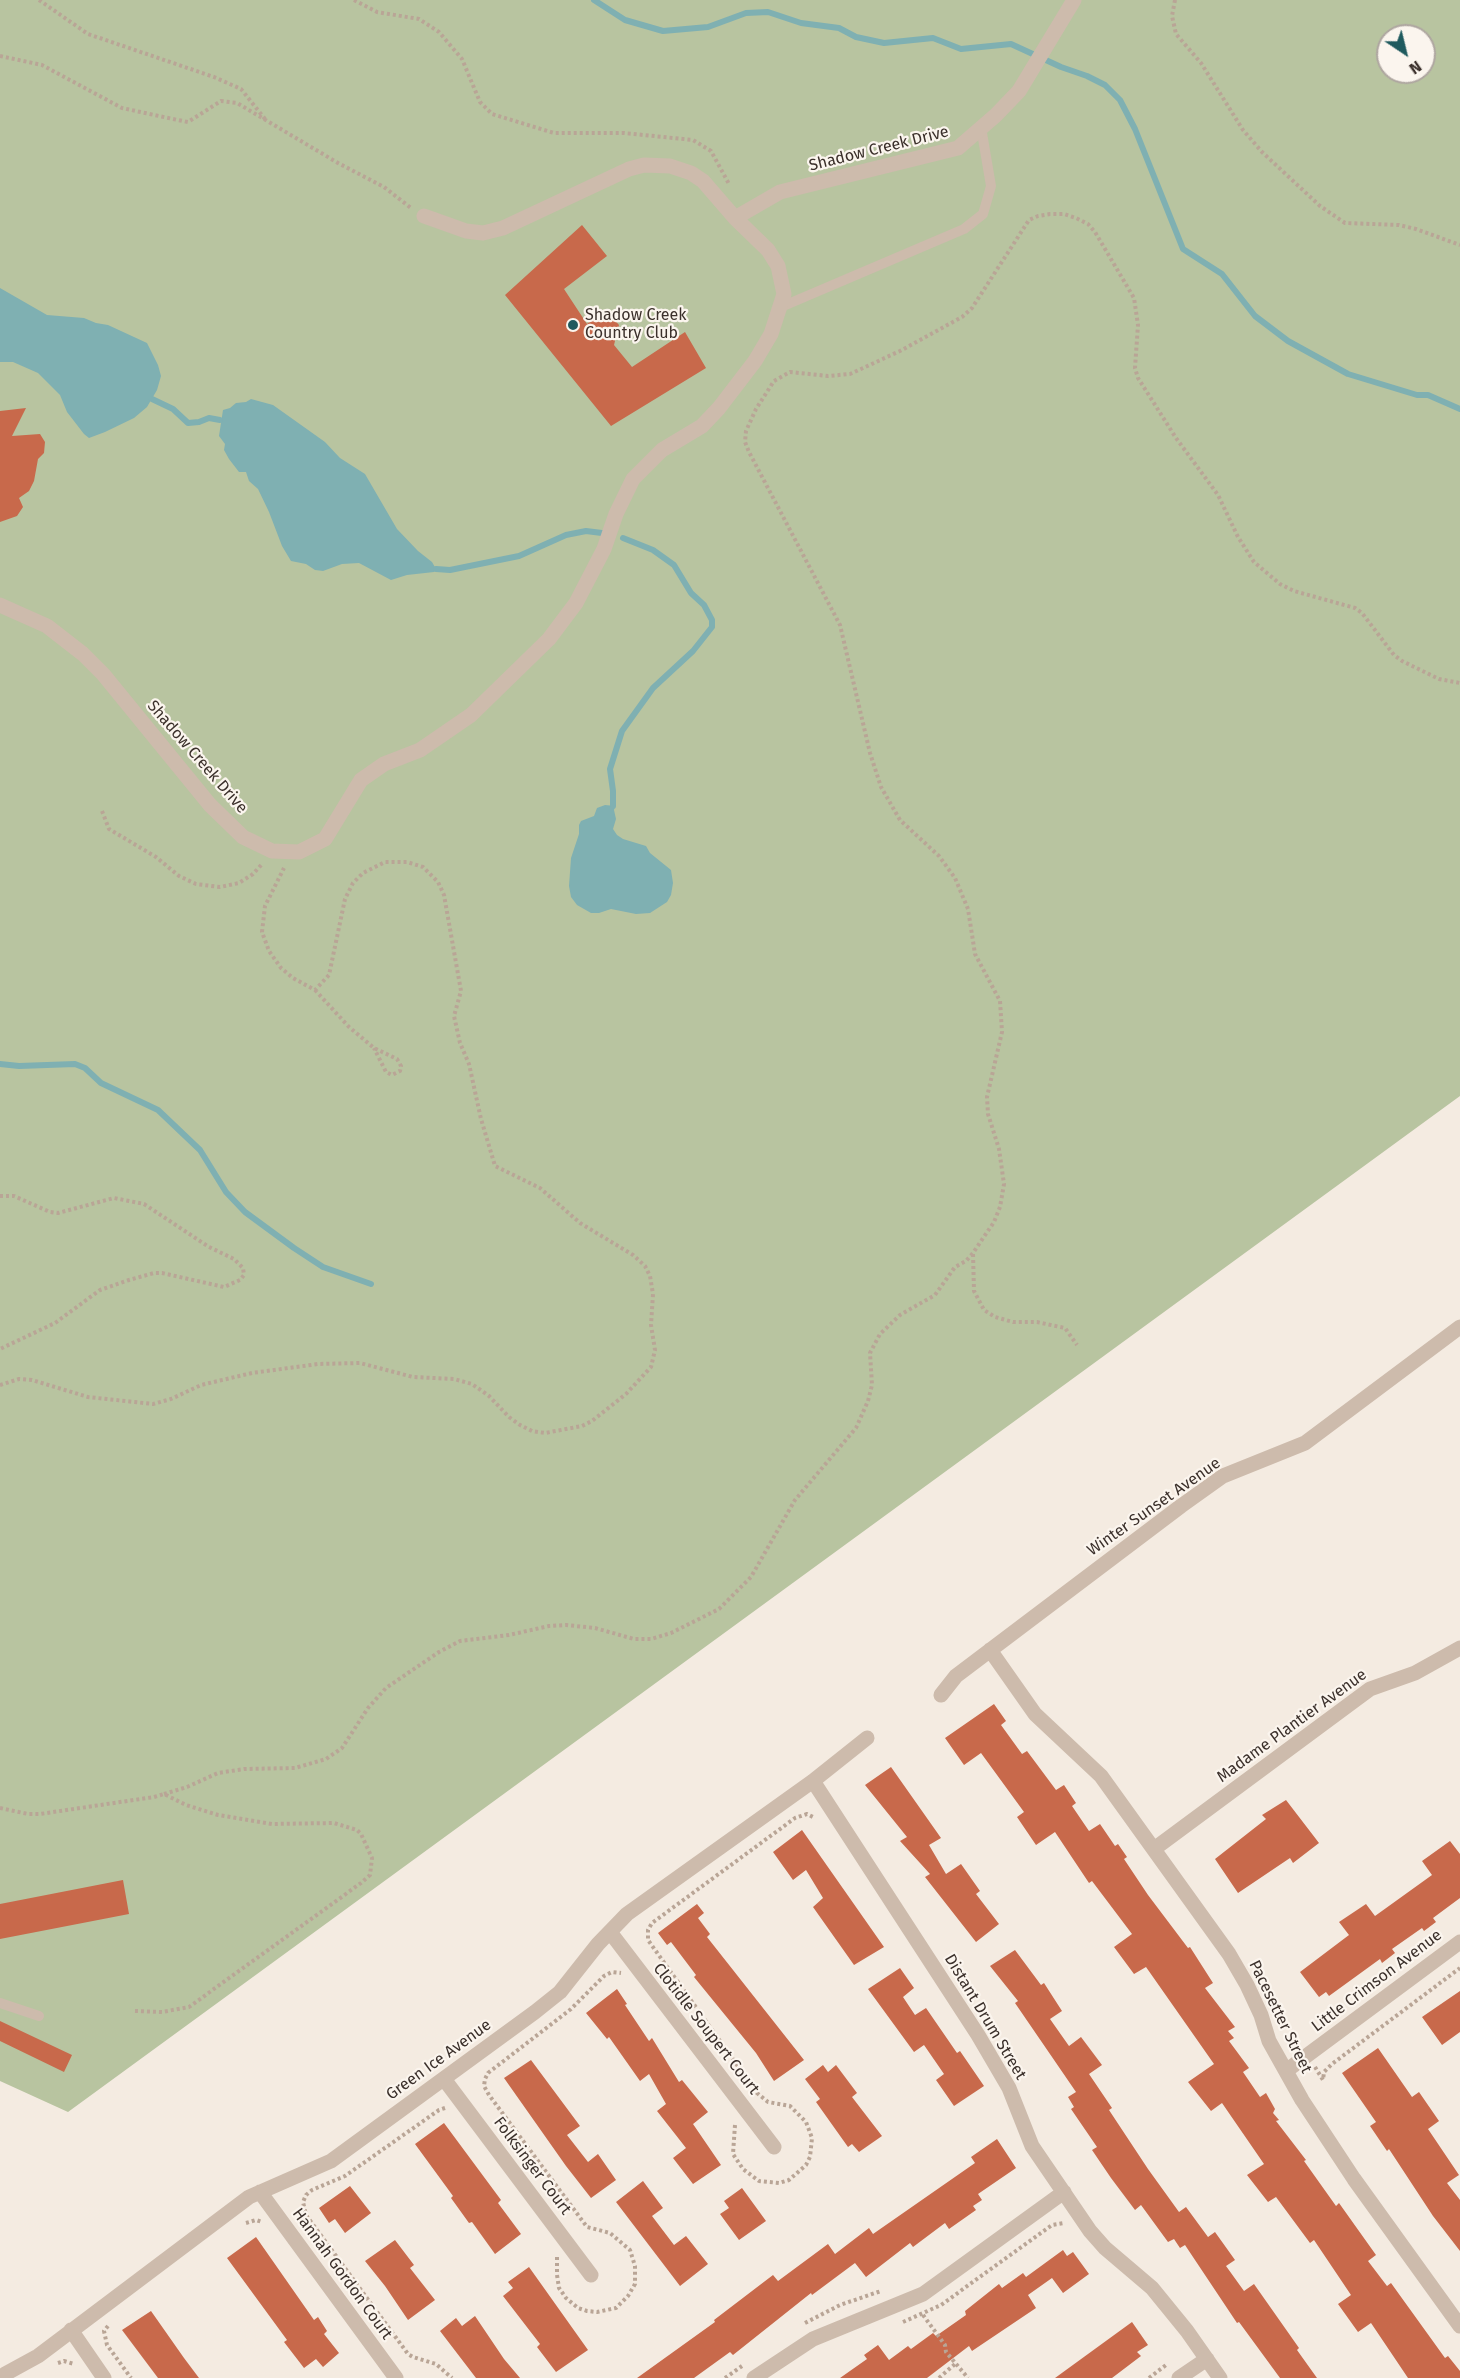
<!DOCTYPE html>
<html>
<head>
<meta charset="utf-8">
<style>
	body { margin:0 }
	#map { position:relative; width:1460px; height:2378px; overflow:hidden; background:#f4ebe1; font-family:"Fira Sans",sans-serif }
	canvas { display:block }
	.north { position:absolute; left:1376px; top:24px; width:60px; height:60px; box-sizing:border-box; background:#fbf5ee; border:2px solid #aea6a0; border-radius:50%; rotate:145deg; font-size:16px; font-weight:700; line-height:24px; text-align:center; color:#3b302b }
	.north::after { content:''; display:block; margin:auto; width:21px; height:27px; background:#1f5a5e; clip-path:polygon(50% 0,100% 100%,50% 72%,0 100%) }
</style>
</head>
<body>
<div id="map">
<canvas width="1460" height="2378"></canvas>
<div class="north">N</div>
</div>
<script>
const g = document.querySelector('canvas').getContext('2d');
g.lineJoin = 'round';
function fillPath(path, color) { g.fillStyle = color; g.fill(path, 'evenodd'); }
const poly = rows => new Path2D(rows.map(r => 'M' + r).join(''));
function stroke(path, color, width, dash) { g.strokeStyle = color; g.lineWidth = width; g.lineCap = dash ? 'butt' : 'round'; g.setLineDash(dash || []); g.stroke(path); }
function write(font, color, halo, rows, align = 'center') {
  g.font = font + ' "Fira Sans",sans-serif'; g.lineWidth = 4.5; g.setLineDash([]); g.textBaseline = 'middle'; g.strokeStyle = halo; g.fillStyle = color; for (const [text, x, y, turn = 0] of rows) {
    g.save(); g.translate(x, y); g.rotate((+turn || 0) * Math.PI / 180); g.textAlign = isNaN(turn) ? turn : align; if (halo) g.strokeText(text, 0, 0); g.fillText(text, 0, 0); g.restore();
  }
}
const green = poly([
	[0,0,1460,0,1460,1096,68,2112,0,2081],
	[1388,36,1424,36,1424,72,1388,72]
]);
const water = poly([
	[0,288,47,315,84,318,96,323,108,325,147,343,158,365,161,376,157,390,147,407,134,418,105,432,89,438,84,434,67,412,60,395,38,373,13,362,0,362],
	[251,399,273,405,325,442,340,458,365,474,397,529,418,551,432,562,436,569,434,572,407,575,391,580,359,563,342,564,323,571,315,570,306,564,291,561,282,546,269,512,258,489,249,481,246,472,239,472,229,459,224,450,225,444,219,436,223,410,230,408,236,403,246,402],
	[605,805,615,806,614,810,616,819,613,829,617,835,623,839,646,846,650,853,671,870,673,883,671,895,667,902,650,913,636,914,611,909,599,913,591,913,577,905,571,897,569,886,571,858,579,834,579,825,581,821,594,816,597,808]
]);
const stream = poly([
	[594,0,625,20,663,31,708,27,746,13,768,12,801,23,839,28,856,37,884,43,933,38,961,49,1011,44,1061,67,1087,76,1105,85,1120,100,1135,129,1183,249,1222,274,1255,316,1288,341,1348,374,1417,395,1428,395,1460,409],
	[152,399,173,409,188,423,199,422,209,418,220,420],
	[436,569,450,570,519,556,566,535,586,531,602,533],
	[613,806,613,791,610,769,622,731,653,688,693,651,712,627,712,620,704,605,691,593,674,565,653,550,623,538],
	[0,1064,19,1066,75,1064,85,1068,101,1083,158,1110,200,1150,226,1192,245,1212,294,1248,323,1267,371,1284]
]);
const building = poly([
	[582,225,607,256,564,289,587,324,597,315,612,317,619,325,614,345,632,367,685,332,706,368,611,426,505,295],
	[26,408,12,436,40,434,45,442,44,453,38,459,34,481,29,491,19,498,23,507,17,516,0,522,0,411],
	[994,1704,1006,1721,1001,1725,1022,1754,1027,1751,1056,1790,1064,1785,1076,1803,1072,1806,1089,1831,1100,1824,1115,1846,1118,1844,1127,1857,1124,1859,1148,1895,1188,1948,1190,1947,1213,1983,1205,1988,1235,2027,1228,2031,1234,2038,1229,2041,1249,2068,1243,2072,1260,2097,1266,2093,1275,2109,1273,2113,1279,2120,1276,2121,1306,2160,1304,2161,1336,2206,1339,2203,1376,2255,1368,2261,1387,2286,1391,2283,1445,2358,1448,2356,1460,2371,1460,2378,1408,2378,1371,2323,1358,2332,1338,2304,1351,2295,1314,2240,1310,2243,1276,2197,1268,2202,1247,2175,1264,2164,1222,2103,1211,2111,1188,2082,1214,2064,1146,1967,1134,1974,1114,1947,1132,1934,1092,1881,1089,1883,1055,1832,1036,1845,1017,1817,1024,1812,981,1753,964,1765,945,1738],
	[891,1767,941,1838,929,1845,946,1874,961,1864,980,1891,976,1894,999,1924,976,1942,925,1877,930,1874,900,1841,907,1837,865,1785],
	[1286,1800,1319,1843,1293,1863,1290,1858,1238,1893,1215,1859,1266,1819,1262,1815],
	[802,1830,884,1947,854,1965,813,1907,823,1898,806,1870,793,1880,773,1852],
	[1450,1841,1460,1854,1460,1898,1433,1918,1436,1922,1424,1931,1422,1928,1392,1949,1395,1953,1382,1963,1380,1959,1329,1996,1326,1992,1319,1997,1300,1972,1349,1935,1339,1922,1366,1904,1375,1916,1432,1875,1422,1861],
	[123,1880,129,1914,0,1939,0,1904],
	[697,1904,704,1913,698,1918,710,1934,707,1937,804,2060,774,2081,756,2053,694,1977,696,1975,671,1942,667,1945,658,1933],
	[1015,1950,1041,1985,1044,1983,1062,2011,1050,2019,1069,2046,1081,2037,1102,2065,1089,2074,1112,2108,1109,2110,1148,2169,1179,2212,1186,2207,1208,2237,1215,2232,1235,2260,1226,2266,1244,2291,1254,2284,1299,2348,1297,2350,1317,2378,1280,2378,1239,2322,1237,2323,1185,2245,1180,2248,1174,2239,1168,2242,1141,2205,1135,2210,1111,2178,1092,2150,1097,2147,1071,2109,1074,2107,1068,2097,1076,2092,1015,2003,1018,2001,990,1966],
	[900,1968,914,1988,903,1997,915,2015,926,2008,957,2053,960,2051,984,2086,954,2106,936,2080,944,2074,924,2045,914,2052,868,1989],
	[617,1989,627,2004,625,2005,649,2041,652,2038,679,2082,682,2080,708,2112,693,2124,721,2165,693,2184,673,2158,686,2148,657,2111,666,2104,649,2074,640,2081,609,2037,607,2039,586,2013],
	[1460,1991,1460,2032,1442,2045,1422,2017],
	[0,2021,72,2055,64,2072,0,2041],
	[1378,2048,1412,2097,1419,2092,1439,2121,1428,2129,1459,2175,1447,2183,1460,2200,1460,2251,1433,2216,1389,2149,1387,2151,1370,2126,1376,2122,1342,2073],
	[531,2060,580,2126,567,2135,588,2162,598,2154,616,2180,591,2198,566,2166,504,2078],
	[823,2065,828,2072,836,2065,857,2093,852,2097,882,2136,859,2152,852,2144,848,2147,816,2102,820,2099,805,2079],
	[444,2123,501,2200,498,2203,521,2234,495,2254,472,2222,469,2223,451,2198,453,2196,415,2144],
	[997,2139,1016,2168,978,2194,982,2200,973,2206,976,2210,949,2229,945,2223,913,2247,910,2243,866,2277,855,2263,812,2295,811,2293,733,2355,730,2352,694,2378,637,2378,715,2322,714,2320,773,2275,778,2281,828,2244,835,2254,869,2228,873,2234,975,2163,971,2157],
	[643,2181,663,2208,652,2216,674,2245,686,2236,708,2264,680,2286,616,2202],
	[350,2186,371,2213,345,2233,335,2219,329,2223,319,2208],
	[742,2188,766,2221,739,2240,720,2214,729,2208,724,2201],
	[256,2237,314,2320,318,2317,327,2331,324,2334,339,2353,323,2367,316,2359,304,2368,284,2342,287,2340,227,2258],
	[395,2240,414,2265,410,2268,435,2300,408,2320,385,2286,365,2261],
	[1063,2250,1067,2256,1073,2252,1089,2274,1063,2293,1052,2278,1028,2295,1036,2308,972,2351,969,2346,927,2378,840,2378,867,2359,864,2355,878,2345,889,2360,908,2346,911,2349,933,2333,936,2336,966,2315,965,2311,999,2284,1002,2288,1023,2273,1026,2277],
	[529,2267,588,2350,556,2372,537,2347,540,2344,503,2296,513,2288,508,2282],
	[151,2311,184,2358,199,2378,158,2378,122,2330],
	[475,2316,504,2359,520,2378,476,2378,440,2331,456,2318,462,2326],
	[1132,2322,1148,2345,1137,2352,1141,2356,1112,2378,1055,2378]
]);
const path = poly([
	[39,0,88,34,214,77,241,89,265,119],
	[354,0,377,12,419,19,439,32,462,59,480,102,492,114,554,133,624,133,693,140,711,151,729,184],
	[1175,0,1172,16,1176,34,1201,63,1243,130,1262,152,1320,206,1345,223,1399,225,1416,229,1460,245],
	[0,56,42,65,122,108,173,119,188,122,221,101,237,103,338,163,384,187,411,208],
	[102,811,109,829,156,857,179,876,196,884,220,887,239,883,253,874,263,863],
	[315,990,349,1027,374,1048,397,1059,401,1066,400,1071,392,1075,386,1072,374,1048],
	[0,1196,14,1196,50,1212,58,1213,114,1198,144,1204,209,1247,234,1259,243,1268,244,1275,240,1280,224,1287,162,1273,154,1273,129,1280,100,1290,55,1323,0,1349],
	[973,1254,974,1291,984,1310,995,1317,1013,1322,1037,1322,1065,1328,1077,1345],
	[0,1385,19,1379,32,1380,88,1397,153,1404,171,1399,201,1385,252,1373,318,1364,360,1363,413,1377,454,1379,472,1384,489,1396,509,1417,520,1425,532,1431,545,1433,582,1426,592,1421,626,1394,651,1367,655,1350,651,1325,653,1294,650,1276,645,1266,633,1255,580,1223,540,1188,495,1166,481,1119,469,1064,460,1043,454,1016,461,991,444,895,438,882,423,867,407,862,385,862,363,873,353,883,345,899,329,975,315,990,293,978,281,968,269,951,262,932,265,906,284,868],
	[164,1794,187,1787,218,1773,244,1769,295,1768,326,1759,342,1748,368,1708,386,1688,439,1652,460,1641,509,1635,549,1626,566,1625,595,1628,634,1639,651,1639,671,1633,719,1609,751,1577,795,1500,856,1428,868,1401,872,1385,870,1353,880,1334,900,1315,935,1295,955,1267,966,1261,973,1253,994,1222,1000,1207,1004,1184,999,1149,988,1114,987,1097,1002,1032,1000,1001,975,954,968,909,955,878,939,856,900,820,881,787,870,753,840,625,749,452,745,442,746,431,756,409,774,381,790,372,828,376,850,374,900,351,962,317,972,308,1029,220,1038,216,1050,214,1064,214,1076,218,1088,224,1095,232,1134,298,1138,325,1135,368,1138,378,1176,438,1218,495,1238,537,1254,562,1280,584,1294,591,1355,608,1362,613,1394,655,1402,661,1439,679,1460,683],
	[0,1808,28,1814,40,1814,154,1797,164,1794,186,1805,218,1815,272,1824,334,1823,357,1830,361,1834,372,1858,370,1875,361,1883,189,2007,162,2012,135,2011],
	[1315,2067,1323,2080,1324,2072,1332,2064,1460,1968],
	[445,2108,439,2110,345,2176,312,2190,306,2195,303,2202,306,2215,408,2354,413,2357,436,2364,452,2378],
	[735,2125,733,2154,743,2169,759,2181,779,2183,789,2180,806,2165,810,2157,812,2138,806,2122,790,2106,768,2102,757,2093,648,1940,648,1930,652,1923,795,1818,807,1814,815,1818],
	[246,2223,256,2220,262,2222],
	[557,2257,557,2275,559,2288,566,2298,578,2308,587,2311,597,2312,616,2308,628,2296,635,2284,635,2266,630,2250,610,2233,587,2227,489,2095,484,2086,485,2079,488,2073,571,2009,604,1976,612,1972,621,1973],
	[923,2315,945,2345,946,2352,968,2378],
	[903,2322,941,2305,1052,2225,1064,2223],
	[805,2323,840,2305,881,2291],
	[108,2326,104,2331,107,2345,131,2378],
	[58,2363,64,2361,74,2364],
	[725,2378,742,2366],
	[939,2378,955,2364],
	[1149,2378,1166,2365]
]);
const service = poly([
	[781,307,964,229,983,214,991,186,981,127],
	[0,2003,39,2016]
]);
const minor = poly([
	[735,218,780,192,958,148,996,115,1019,91,1074,0],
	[0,605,47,626,83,654,103,674,210,805,243,837,272,851,299,852,325,839,361,780,384,764,420,750,471,715,549,639,576,603,604,549,616,514,633,479,662,450,702,426,719,408,755,361,771,334,784,294,778,266,768,250,735,218,703,181,691,173,670,166,644,165,629,169,503,228,483,233,466,231,424,216],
	[990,1650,1035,1714,1101,1776,1229,1954,1247,1985,1261,2015,1269,2041,1302,2100,1354,2179,1460,2326],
	[941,1695,956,1676,1181,1506,1223,1476,1305,1443,1460,1327],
	[813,1781,978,2035,1009,2088,1032,2146,1090,2231,1105,2248,1152,2288,1187,2331,1220,2378],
	[1154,1849,1370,1689,1415,1673,1460,1648],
	[610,1932,774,2147],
	[1286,2071,1460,1942],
	[444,2079,591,2275],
	[260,2192,396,2378],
	[71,2330,104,2378],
	[5,2374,38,2356,249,2197,331,2161,535,2012,560,1992,598,1944,627,1914,813,1781,867,1738],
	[754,2378,813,2339,923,2294,1064,2192],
	[1179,2378,1207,2359]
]);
const markers = [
	[573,325,6,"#1f5a5e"]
];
const streetNames = [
	["Shadow Creek Drive",879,149,-14],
	["Shadow Creek Drive",197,757,49],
	["Winter Sunset Avenue",1154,1507,-35],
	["Madame Plantier Avenue",1292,1726,-36],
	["Little Crimson Avenue",1377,1981,-37],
	["Distant Drum Street",985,2017,59],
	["Pacesetter Street",1280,2017,64],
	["Clotidle Soupert Court",706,2029,52],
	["Green Ice Avenue",439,2060,-36],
	["Folksinger Court",532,2166,53],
	["Hannah Gordon Court",342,2274,54]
];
const poiNames = [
	["Shadow Creek",585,316],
	["Country Club",585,334]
];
fillPath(green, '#b8c4a0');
fillPath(water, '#7fb0b2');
stroke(stream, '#7fb0b2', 6);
fillPath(building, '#c8694b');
stroke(path, '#b9a596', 4, [3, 3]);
stroke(service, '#cdbbac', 10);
stroke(minor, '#cdbbac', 15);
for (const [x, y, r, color] of markers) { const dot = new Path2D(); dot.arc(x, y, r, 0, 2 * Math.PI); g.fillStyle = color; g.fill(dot); stroke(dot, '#fbf5ee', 2); }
write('16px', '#3b302b', '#fbf5ee', streetNames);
write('16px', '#3b302b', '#fbf5ee', poiNames, 'left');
</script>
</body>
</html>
